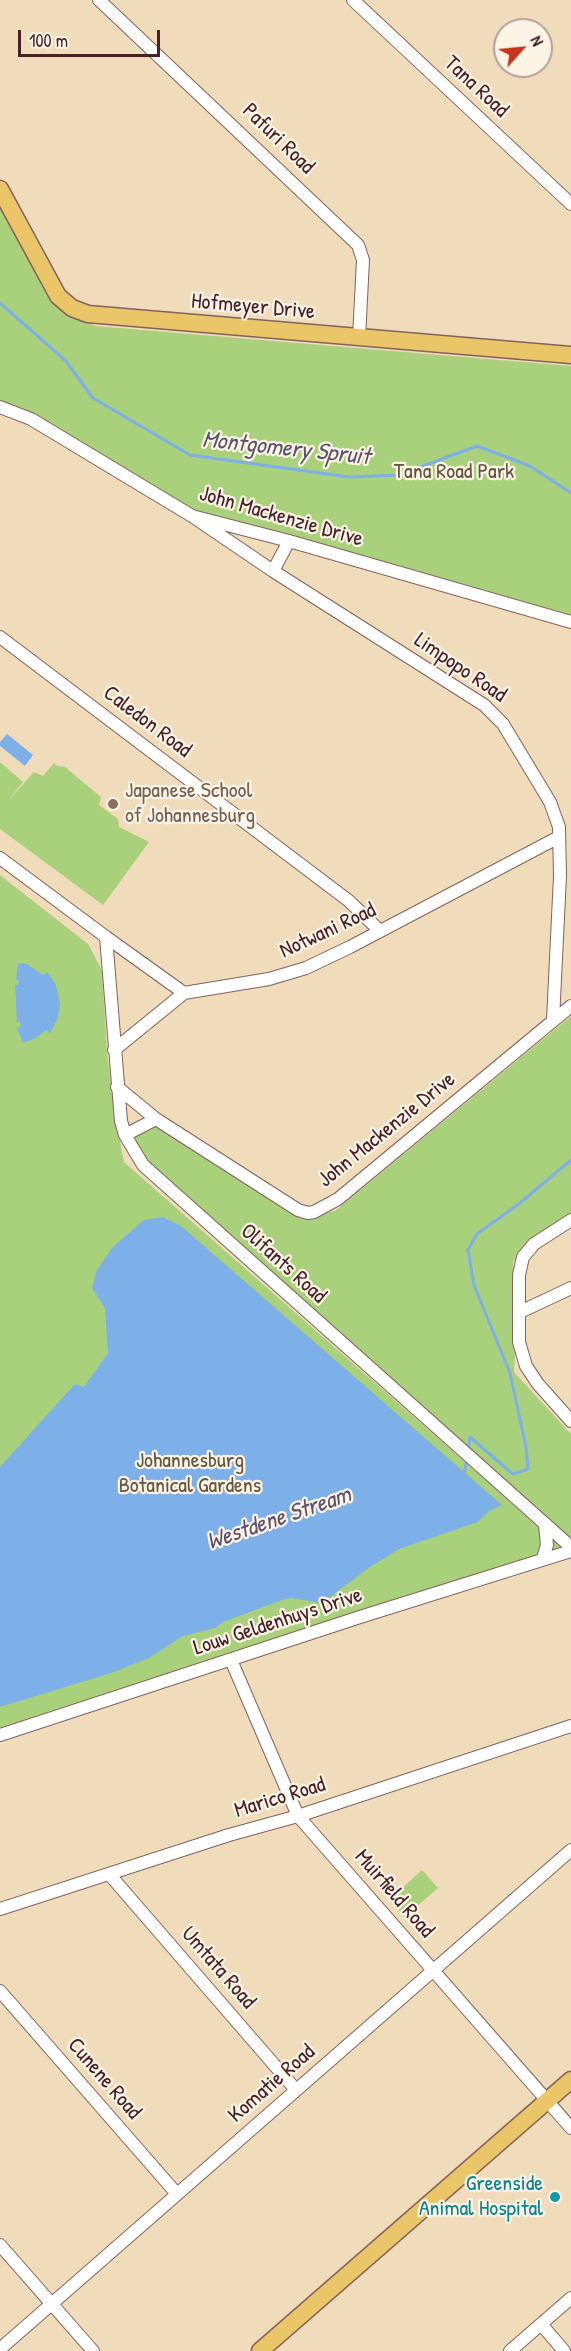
<!DOCTYPE html>
<html>
<head>
<meta charset="utf-8">
<style>
	body { margin:0 }
	#map { position:relative; width:571px; height:2351px; overflow:hidden; background:#f0dcba; font-family:"Patrick Hand",sans-serif }
	canvas { display:block }
	.north { position:absolute; left:493px; top:18px; width:60px; height:60px; box-sizing:border-box; background:#fcf5e5; border:2px solid #b59f9b; border-radius:50%; rotate:63deg; font-size:16px; font-weight:700; line-height:24px; text-align:center; color:#4a1f2b }
	.north::after { content:''; display:block; margin:auto; width:21px; height:27px; background:#c8321e; clip-path:polygon(50% 0,100% 100%,50% 72%,0 100%) }
	.scale { position:absolute; left:18px; top:30px; width:142px; height:27px; box-sizing:border-box; border:3px solid #4a1f2b; border-top:0; padding-left:8px; font-size:18px; line-height:21px; white-space:nowrap; color:#4a1f2b; -webkit-text-stroke:4px #fcf5e5; paint-order:stroke }
</style>
</head>
<body>
<div id="map">
<canvas width="571" height="2351"></canvas>
<div class="north">N</div>
<div class="scale">100 m</div>
</div>
<script>
const g = document.querySelector('canvas').getContext('2d');
g.lineJoin = 'round';
function fillPath(path, color) { g.fillStyle = color; g.fill(path, 'evenodd'); }
const poly = rows => new Path2D(rows.map(r => 'M' + r).join(''));
function stroke(path, color, width, dash) { g.strokeStyle = color; g.lineWidth = width; g.lineCap = dash ? 'butt' : 'round'; g.setLineDash(dash || []); g.stroke(path); }
function write(font, color, halo, rows, align = 'center') {
  g.font = font + ' "Patrick Hand",sans-serif'; g.lineWidth = 4.5; g.setLineDash([]); g.textBaseline = 'middle'; g.strokeStyle = halo; g.fillStyle = color; for (const [text, x, y, turn = 0] of rows) {
    g.save(); g.translate(x, y); g.rotate((+turn || 0) * Math.PI / 180); g.textAlign = isNaN(turn) ? turn : align; if (halo) g.strokeText(text, 0, 0); g.fillText(text, 0, 0); g.restore();
  }
}
const green = poly([
	[0,206,47,296,95,326,571,366,571,625,192,520,0,406],
	[0,762,23,782,8,801,34,772,43,776,54,763,57,766,65,767,101,797,99,805,118,819,119,827,149,842,103,905,0,829],
	[0,875,88,944,102,970,107,1053,116,1121,124,1162,564,1549,0,1735],
	[571,1016,571,1224,513,1261,517,1315,514,1372,571,1434,571,1542,150,1168,132,1138,160,1125,300,1218,335,1211],
	[422,1870,438,1888,405,1917,389,1900]
]);
const water = poly([
	[7,734,33,755,25,766,0,746,0,742],
	[18,963,27,964,43,975,47,972,56,985,60,1004,58,1018,50,1033,46,1030,36,1038,23,1043,17,1028,21,1026,20,1022,17,1022,16,1004,15,985,18,985,19,980,16,980],
	[163,1217,181,1226,502,1505,489,1511,478,1522,399,1549,370,1567,322,1603,291,1598,282,1600,223,1622,215,1628,183,1636,149,1658,111,1673,0,1707,0,1467,75,1384,84,1387,108,1353,105,1308,92,1288,97,1270,113,1247,144,1220]
]);
const stream = poly([
	[0,303,66,361,93,398,190,455,349,477,399,475,477,446,530,466,571,493],
	[468,1449,470,1437,513,1474,528,1469,526,1447,510,1373,474,1285,468,1250,477,1234,520,1203,571,1160],
	[464,1475,467,1458]
]);
const minor = poly([
	[99,0,358,245,363,260,359,338],
	[353,0,571,204],
	[0,407,31,419,192,516,289,541,571,622],
	[192,516,273,571,484,705,503,724,550,802,559,827,560,876,553,1020],
	[273,571,289,541],
	[0,637,349,901,380,931],
	[0,858,106,937,121,1121,125,1135,143,1165,571,1547],
	[106,937,184,993],
	[114,1050,184,993,269,979,306,968,350,947,559,837],
	[117,1087,156,1119],
	[125,1135,156,1119,298,1210,308,1213,314,1212,338,1199,571,1006],
	[571,1220,534,1244,523,1257,519,1275,519,1342,526,1366,538,1384,571,1421],
	[520,1312,571,1288],
	[543,1558,547,1545,545,1525],
	[231,1660,298,1816,571,2128],
	[0,1735,360,1617,571,1551],
	[109,1874,296,2090],
	[0,1909,229,1835,298,1816,571,1726],
	[0,1991,177,2194],
	[0,2245,93,2351],
	[541,2324,564,2351],
	[0,2349,571,1850],
	[510,2351,571,2298]
]);
const major = poly([
	[0,189,58,296,72,308,88,314,571,355],
	[260,2351,571,2080]
]);
const markers = [
	[113,804,6,"#8d6e63"],
	[555,2197,6,"#0f9aa8"]
];
const streetNames = [
	["Tana Road",476,87,43],
	["Pafuri Road",278,139,44],
	["Hofmeyer Drive",253,307,5],
	["John Mackenzie Drive",281,517,16],
	["Limpopo Road",460,668,34],
	["Caledon Road",147,722,37],
	["Notwani Road",328,931,-25],
	["John Mackenzie Drive",387,1130,-39],
	["Olifants Road",283,1264,42],
	["Louw Geldenhuys Drive",278,1622,-18],
	["Marico Road",280,1798,-17],
	["Muirfield Road",394,1894,49],
	["Umtata Road",218,1968,49],
	["Cunene Road",104,2079,49],
	["Komatie Road",272,2084,-41]
];
const parkNames = [
	["Tana Road Park",454,472],
	["Johannesburg",190,1461],
	["Botanical Gardens",190,1486]
];
const educationNames = [
	["Japanese School",125,791],
	["of Johannesburg",125,816]
];
const cultureNames = [
	["Greenside",543,2184],
	["Animal Hospital",543,2209]
];
const waterNames = [
	["Montgomery Spruit",286,449,6],
	["Westdene Stream",279,1519,-19]
];
fillPath(green, '#a9d17c');
fillPath(water, '#7dafe9');
stroke(stream, '#7dafe9', 3);
stroke(minor, '#84615d', 14);
stroke(major, '#84615d', 19);
stroke(minor, '#fff', 12);
stroke(major, '#ebc669', 16);
for (const [x, y, r, color] of markers) { const dot = new Path2D(); dot.arc(x, y, r, 0, 2 * Math.PI); g.fillStyle = color; g.fill(dot); stroke(dot, '#fcf5e5', 2); }
write('22px', '#4a1f2b', '#fcf5e5', streetNames);
write('22px', '#665443', '#fcf5e5', parkNames);
write('22px', '#785e54', '#fcf5e5', educationNames, 'left');
write('22px', '#0d838f', '#fcf5e5', cultureNames, 'right');
write('italic 24px', '#5c516e', '#fcf5e5', waterNames);
</script>
</body>
</html>
